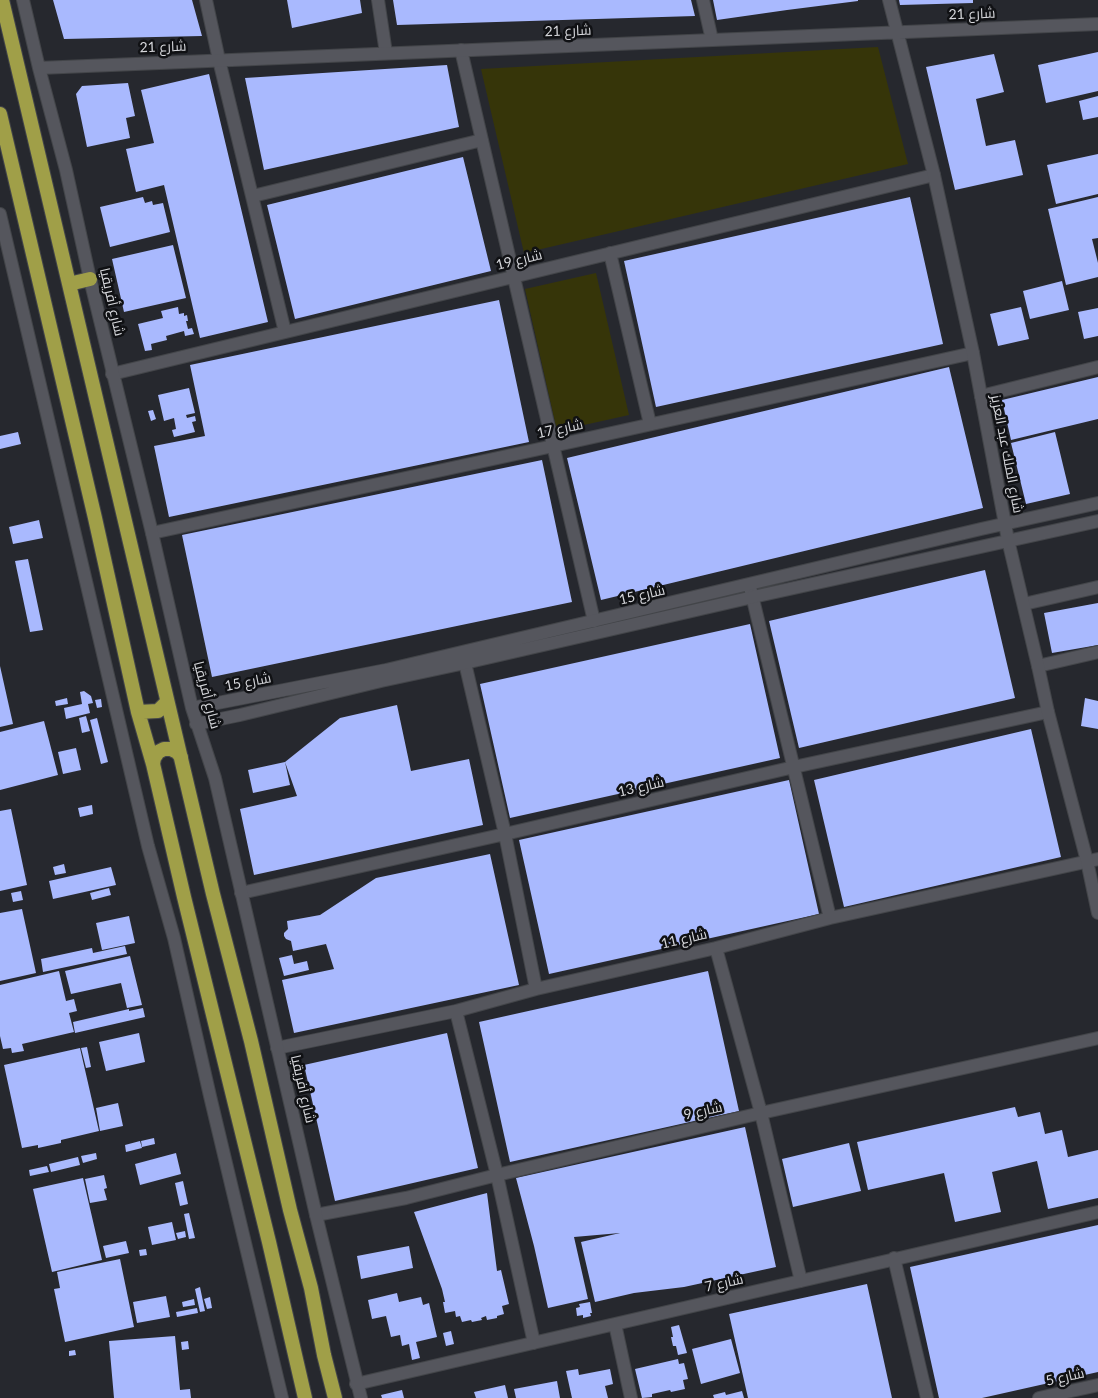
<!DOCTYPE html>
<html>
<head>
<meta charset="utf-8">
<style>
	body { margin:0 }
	canvas { display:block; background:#26282e }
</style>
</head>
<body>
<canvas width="1098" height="1398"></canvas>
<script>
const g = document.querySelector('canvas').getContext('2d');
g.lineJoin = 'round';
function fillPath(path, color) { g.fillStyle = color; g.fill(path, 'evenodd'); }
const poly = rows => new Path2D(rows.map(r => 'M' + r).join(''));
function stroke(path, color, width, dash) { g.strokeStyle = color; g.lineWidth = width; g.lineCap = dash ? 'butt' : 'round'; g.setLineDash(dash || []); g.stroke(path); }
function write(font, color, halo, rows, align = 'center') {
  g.font = font + ' Lato,Cairo,sans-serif'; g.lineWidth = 5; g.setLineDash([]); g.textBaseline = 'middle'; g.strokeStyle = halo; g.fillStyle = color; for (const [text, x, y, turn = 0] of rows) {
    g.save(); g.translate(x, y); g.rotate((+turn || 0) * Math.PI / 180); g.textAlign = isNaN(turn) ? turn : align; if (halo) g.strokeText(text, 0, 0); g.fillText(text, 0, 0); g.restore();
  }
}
const green = poly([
	[878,47,908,164,524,253,481,69],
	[596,273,629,415,557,431,525,289]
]);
const building = poly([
	[53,0,192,0,202,36,64,39],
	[287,0,360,0,362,13,292,28],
	[393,0,691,0,695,16,397,25],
	[713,0,858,0,858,1,787,10,717,20],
	[899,0,973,0,973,3,900,5],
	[1098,52,1098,91,1046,103,1038,65],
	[994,54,1004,92,976,99,986,146,1015,140,1023,175,955,190,926,67],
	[447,65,459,127,264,170,245,78],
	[209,74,268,322,200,338,164,185,136,192,126,149,154,143,141,90],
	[128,83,135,116,126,118,130,138,87,147,76,94,82,86],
	[1098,96,1098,117,1083,120,1079,101],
	[1098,154,1098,194,1056,204,1047,165],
	[463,157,491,271,295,319,267,205],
	[143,197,145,203,152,201,153,205,163,203,170,232,110,247,100,207],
	[910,197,943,344,656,407,624,261],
	[1098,197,1098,238,1092,239,1098,263,1098,277,1066,285,1048,209],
	[173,245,186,298,124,312,112,259],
	[1062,281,1069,310,1030,319,1023,291],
	[499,300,529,442,169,517,154,446,205,436,190,365],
	[178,307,179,314,184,313,184,316,187,315,188,321,186,321,188,329,192,328,194,334,185,336,184,331,166,336,167,340,151,344,152,350,145,351,138,324,163,318,161,311],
	[1021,307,1029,339,998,346,990,314],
	[1098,308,1098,336,1084,339,1078,312],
	[949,367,983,508,601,600,567,458],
	[1098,377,1098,419,1011,440,1002,400],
	[189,388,195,413,186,415,187,418,195,416,196,421,192,422,195,432,174,437,172,430,176,429,174,418,164,421,158,395],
	[153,410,156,419,151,421,148,411],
	[18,432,21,444,0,449,0,436],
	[1055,432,1070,494,1026,504,1011,443],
	[542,460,572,602,212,677,182,535],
	[39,520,43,538,13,544,9,527],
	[28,559,43,630,30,632,15,561],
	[985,570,1015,698,799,748,769,621],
	[1098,603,1098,645,1052,653,1044,613],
	[750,624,780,758,510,818,480,684],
	[0,666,13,724,0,727],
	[84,691,91,696,93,703,88,704,90,713,66,719,64,708,82,704,80,692],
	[67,698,68,704,56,706,55,701],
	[1085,698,1098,701,1098,729,1081,726],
	[101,699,102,707,97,708,95,700],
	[397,705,411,771,469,759,483,825,254,875,240,809,297,796,285,762,290,785,253,793,248,770,285,762,340,718],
	[86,716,90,731,82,733,79,718],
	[97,718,108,762,101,764,90,720],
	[44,721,58,775,0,790,0,732],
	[1031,729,1061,857,844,907,814,780],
	[76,748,81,770,63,774,58,752],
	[789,780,819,914,549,974,519,840],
	[92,805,93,814,80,817,78,808],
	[11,809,27,885,0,891,0,811],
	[490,854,519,985,294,1033,282,980,334,969,326,944,293,951,291,941,286,939,284,936,284,933,288,929,287,921,320,915,376,878],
	[64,864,66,873,55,875,53,867],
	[111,867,116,885,53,899,49,881],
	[109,888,111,895,92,900,90,893],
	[21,891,23,900,13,902,11,893],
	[22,909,36,973,0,981,0,913],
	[129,916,135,943,102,950,96,923],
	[125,946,127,954,43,972,41,959,92,948,93,953],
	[292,955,294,964,307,961,309,970,284,976,279,958],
	[130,956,142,1005,127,1008,121,983,71,994,65,971],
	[59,971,66,1001,74,999,77,1011,69,1013,74,1032,22,1044,24,1051,12,1053,11,1048,3,1049,0,1036,0,985],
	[708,971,739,1111,510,1162,479,1022],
	[143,1008,145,1017,75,1033,73,1022,129,1009,129,1011],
	[139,1033,145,1062,106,1071,99,1042],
	[447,1033,478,1168,335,1201,304,1065],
	[87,1047,91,1067,86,1068,81,1048],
	[80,1048,99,1131,61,1140,61,1143,38,1148,38,1145,22,1148,4,1065],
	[118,1103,123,1126,100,1131,96,1108],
	[1015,1107,1018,1117,1040,1112,1045,1134,1062,1130,1068,1157,1098,1150,1098,1198,1048,1209,1037,1161,992,1172,1001,1212,955,1222,944,1173,868,1190,857,1142],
	[745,1127,776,1267,684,1287,634,1293,595,1302,581,1242,620,1233,574,1237,588,1299,548,1308,534,1246,516,1178],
	[154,1138,155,1144,142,1147,141,1141],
	[140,1141,142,1148,126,1152,125,1145],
	[849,1143,861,1191,793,1207,782,1159],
	[96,1153,97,1159,83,1163,81,1156],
	[176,1153,181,1174,140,1185,135,1164],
	[78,1157,80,1165,51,1172,49,1164],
	[47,1166,49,1172,30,1176,29,1170],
	[104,1175,107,1188,104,1189,107,1200,90,1203,85,1179],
	[83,1178,102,1260,52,1272,33,1189],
	[183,1181,188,1204,180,1206,175,1183],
	[487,1193,497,1271,501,1270,509,1304,502,1306,504,1314,497,1316,497,1318,487,1320,486,1316,481,1318,482,1320,472,1322,471,1320,462,1322,460,1316,456,1317,455,1311,445,1313,443,1302,445,1302,442,1289,414,1212],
	[189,1213,195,1238,189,1239,184,1214],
	[172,1222,176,1240,152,1245,148,1227],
	[1098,1225,1098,1372,982,1398,939,1398,910,1267],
	[185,1231,186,1237,178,1239,176,1233],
	[126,1241,129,1253,106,1258,103,1246],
	[409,1246,413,1268,361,1279,357,1256],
	[146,1249,147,1255,140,1256,139,1250],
	[120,1259,134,1327,65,1342,54,1289,60,1288,57,1272],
	[867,1284,892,1398,748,1398,729,1314],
	[200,1287,205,1311,200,1312,195,1289],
	[397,1293,399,1302,421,1297,423,1305,429,1303,437,1337,416,1342,420,1358,412,1360,409,1344,402,1346,400,1335,391,1337,386,1316,372,1319,368,1300],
	[166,1296,170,1317,137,1323,133,1302],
	[210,1297,212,1308,207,1309,204,1299],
	[194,1299,195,1305,183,1307,182,1302],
	[590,1302,592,1313,590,1313,591,1316,583,1318,583,1315,577,1316,576,1308,580,1307,579,1304],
	[197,1308,198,1313,177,1317,176,1312],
	[679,1325,687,1353,678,1355,676,1346,673,1346,671,1337,673,1337,671,1327],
	[451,1331,454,1344,446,1346,443,1333],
	[175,1336,180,1390,190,1389,191,1398,114,1398,109,1341],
	[731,1339,740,1373,701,1384,692,1349],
	[188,1341,189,1349,182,1350,181,1342],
	[75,1350,76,1355,69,1356,69,1351],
	[678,1359,679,1364,684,1363,688,1379,683,1380,685,1389,671,1392,670,1390,652,1394,652,1397,642,1398,635,1369],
	[578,1369,579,1375,610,1369,613,1384,605,1386,608,1398,572,1398,566,1371],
	[557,1381,560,1398,516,1398,514,1389],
	[505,1385,508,1398,476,1398,474,1392],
	[402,1390,404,1398,382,1398,381,1395],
	[742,1391,744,1398,714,1398,713,1395,725,1392,726,1395]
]);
const minor = poly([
	[206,0,219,60,285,332],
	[378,0,386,53],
	[703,0,712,40],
	[461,50,594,621],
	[253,196,482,140],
	[610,253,650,424],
	[112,374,934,175],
	[981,396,1098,367],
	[152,533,553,446,973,353],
	[750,587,830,918],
	[1024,604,1098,587],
	[465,663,505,834,536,989],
	[1038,666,1098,652],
	[241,893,505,834,794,767,1048,712],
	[716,948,761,1113,801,1281],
	[456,1011,497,1175,534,1343],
	[277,1048,456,1011,536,989,716,948,830,918,1098,859],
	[316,1215,406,1198,497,1175,761,1113,1098,1038],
	[894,1258,927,1398],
	[615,1324,631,1398],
	[356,1384,1098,1212],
	[1039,1398,1098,1385]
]);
const tertiary = poly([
	[23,0,39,68,66,170,90,279,152,533,192,708,215,778,316,1215,361,1398],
	[889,0,934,175,973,353,1008,540,1038,666,1048,712,1087,861,1098,913],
	[39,68,1098,24],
	[0,214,148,846,174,938,210,1096,282,1398],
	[192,708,386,670,981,529,1098,503],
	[196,724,240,715,381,681,465,663,753,597,1098,521]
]);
const trunk = poly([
	[2,0,213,894,251,1041,290,1210,311,1288,324,1355,335,1398],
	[0,114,95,518,138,712,153,764,184,897,269,1242,305,1398],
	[69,284,90,279],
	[138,712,158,711,167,702],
	[153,764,154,758,158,752,164,749,171,749,177,752,181,757]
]);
const streetNames = [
	["شارع 21",972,14,-2],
	["شارع 21",568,31,-2],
	["شارع 21",163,47,-2],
	["شارع 19",519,260,-14],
	["شارع أفريقيا",112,302,77],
	["شارع 17",560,429,-12],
	["شارع الملك عبد العزيز",1007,454,79],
	["شارع 15",642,595,-13],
	["شارع 15",248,682,-11],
	["شارع أفريقيا",207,695,75],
	["شارع 13",641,787,-13],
	["شارع 11",684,939,-13],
	["شارع أفريقيا",303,1089,77],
	["شارع 9",703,1111,-13],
	["شارع 7",724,1283,-13],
	["شارع 5",1065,1377,-13]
];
fillPath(green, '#363509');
fillPath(building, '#a9b9fe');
stroke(minor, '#434549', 14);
stroke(tertiary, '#434549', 14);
stroke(trunk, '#434549', 16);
stroke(minor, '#55565d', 12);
stroke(tertiary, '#55565d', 12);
stroke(trunk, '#a09f48', 14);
write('14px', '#d7d8dc', '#101114', streetNames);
</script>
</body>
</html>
